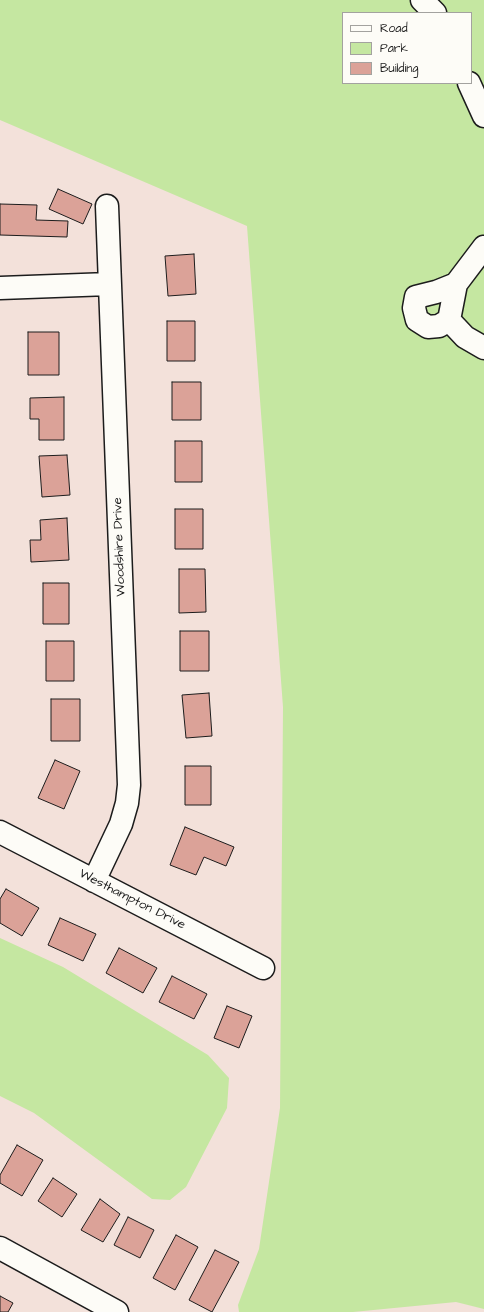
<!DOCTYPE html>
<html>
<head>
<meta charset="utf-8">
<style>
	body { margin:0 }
	#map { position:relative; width:484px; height:1312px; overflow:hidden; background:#f3e1da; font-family:"Architects Daughter",sans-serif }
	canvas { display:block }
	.legend { position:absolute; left:342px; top:12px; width:130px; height:72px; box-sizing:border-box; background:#fdfcf7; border:1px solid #a3a29f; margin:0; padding:5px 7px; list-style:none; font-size:12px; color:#1c1c1c }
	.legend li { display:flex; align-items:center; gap:8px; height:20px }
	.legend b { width:20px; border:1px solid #a3a29f }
</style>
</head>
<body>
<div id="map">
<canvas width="484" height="1312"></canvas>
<ul class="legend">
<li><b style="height:5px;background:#fdfcf7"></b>Road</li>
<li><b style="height:11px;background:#c5e7a1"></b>Park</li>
<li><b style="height:11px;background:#dba298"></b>Building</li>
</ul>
</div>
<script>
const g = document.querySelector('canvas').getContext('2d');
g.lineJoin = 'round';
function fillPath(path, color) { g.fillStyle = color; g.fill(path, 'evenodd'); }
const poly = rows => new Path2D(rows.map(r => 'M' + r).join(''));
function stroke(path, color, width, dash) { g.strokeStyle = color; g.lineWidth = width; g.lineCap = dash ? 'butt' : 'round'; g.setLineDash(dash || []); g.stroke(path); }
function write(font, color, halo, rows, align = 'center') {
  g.font = font + ' "Architects Daughter",sans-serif'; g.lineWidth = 3.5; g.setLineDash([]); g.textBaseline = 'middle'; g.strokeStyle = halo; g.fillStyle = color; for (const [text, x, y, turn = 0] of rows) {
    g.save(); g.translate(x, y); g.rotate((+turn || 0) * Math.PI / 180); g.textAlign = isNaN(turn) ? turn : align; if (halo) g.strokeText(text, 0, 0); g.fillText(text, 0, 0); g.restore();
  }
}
const green = poly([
	[0,0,484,0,484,1309,456,1302,353,1312,239,1312,238,1305,259,1249,280,1108,283,707,247,226,0,120],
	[343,13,471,13,471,83,343,83],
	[0,938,63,967,208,1055,229,1078,227,1108,186,1187,170,1200,152,1199,34,1113,0,1096]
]);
const building = poly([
	[58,189,92,204,83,224,49,209,58,189],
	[0,204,37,205,36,220,68,221,67,237,0,235,0,204],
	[194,254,196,294,168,296,165,256,194,254],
	[167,321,195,321,195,361,167,361,167,321],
	[28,332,59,332,59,375,28,375,28,332],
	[172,382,201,382,201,420,172,420,172,382],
	[64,397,64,440,39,440,39,419,30,419,30,398,64,397],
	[175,441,202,441,202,482,175,482,175,441],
	[67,455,70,495,42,497,39,456,67,455],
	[175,509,203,509,203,549,175,549,175,509],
	[67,518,69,560,31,562,30,540,41,540,40,520,67,518],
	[179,569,205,569,206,612,179,613,179,569],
	[43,583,69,583,69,624,43,624,43,583],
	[180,631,209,631,209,671,180,671,180,631],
	[46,641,74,641,74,681,46,681,46,641],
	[209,693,212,736,186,738,182,695,209,693],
	[51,699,80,699,80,741,51,741,51,699],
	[55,760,80,771,64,809,38,798,55,760],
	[185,766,211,766,211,805,185,805,185,766],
	[185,827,234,847,226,866,204,857,196,875,170,865,185,827],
	[6,889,39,908,22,936,0,923,0,899,6,889],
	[60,918,96,934,83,961,48,945,60,918],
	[119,948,157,968,143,993,106,973,119,948],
	[172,976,207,994,194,1019,159,1002,172,976],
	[227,1006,252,1016,239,1048,214,1038,227,1006],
	[17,1145,43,1160,22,1196,0,1183,0,1175,17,1145],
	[53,1178,77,1194,62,1217,38,1201,53,1178],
	[100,1199,120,1214,103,1242,81,1230,100,1199],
	[128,1217,154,1230,140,1258,114,1245,128,1217],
	[176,1235,198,1247,175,1290,153,1278,176,1235],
	[215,1250,239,1262,212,1312,189,1300,215,1250],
	[0,1296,13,1303,8,1312,0,1312,0,1296]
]);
const minor = poly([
	[422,0,435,13],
	[469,83,484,116],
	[456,284,436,292,416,297,414,308,417,320,428,327,439,326,449,320,456,284,484,247],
	[0,288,109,284],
	[449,320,465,337,484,348],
	[0,832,263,968],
	[94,881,121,824,127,803,129,785,107,206],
	[0,1248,117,1312]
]);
const streetNames = [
	["Woodshire Drive",120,547,-92],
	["Westhampton Drive",132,900,27]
];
fillPath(green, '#c5e7a1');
fillPath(building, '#dba298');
stroke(building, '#1c1c1c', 1);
stroke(minor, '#1c1c1c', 25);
stroke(minor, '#fdfcf7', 22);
write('13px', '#1c1c1c', '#fdfcf7', streetNames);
</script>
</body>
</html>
